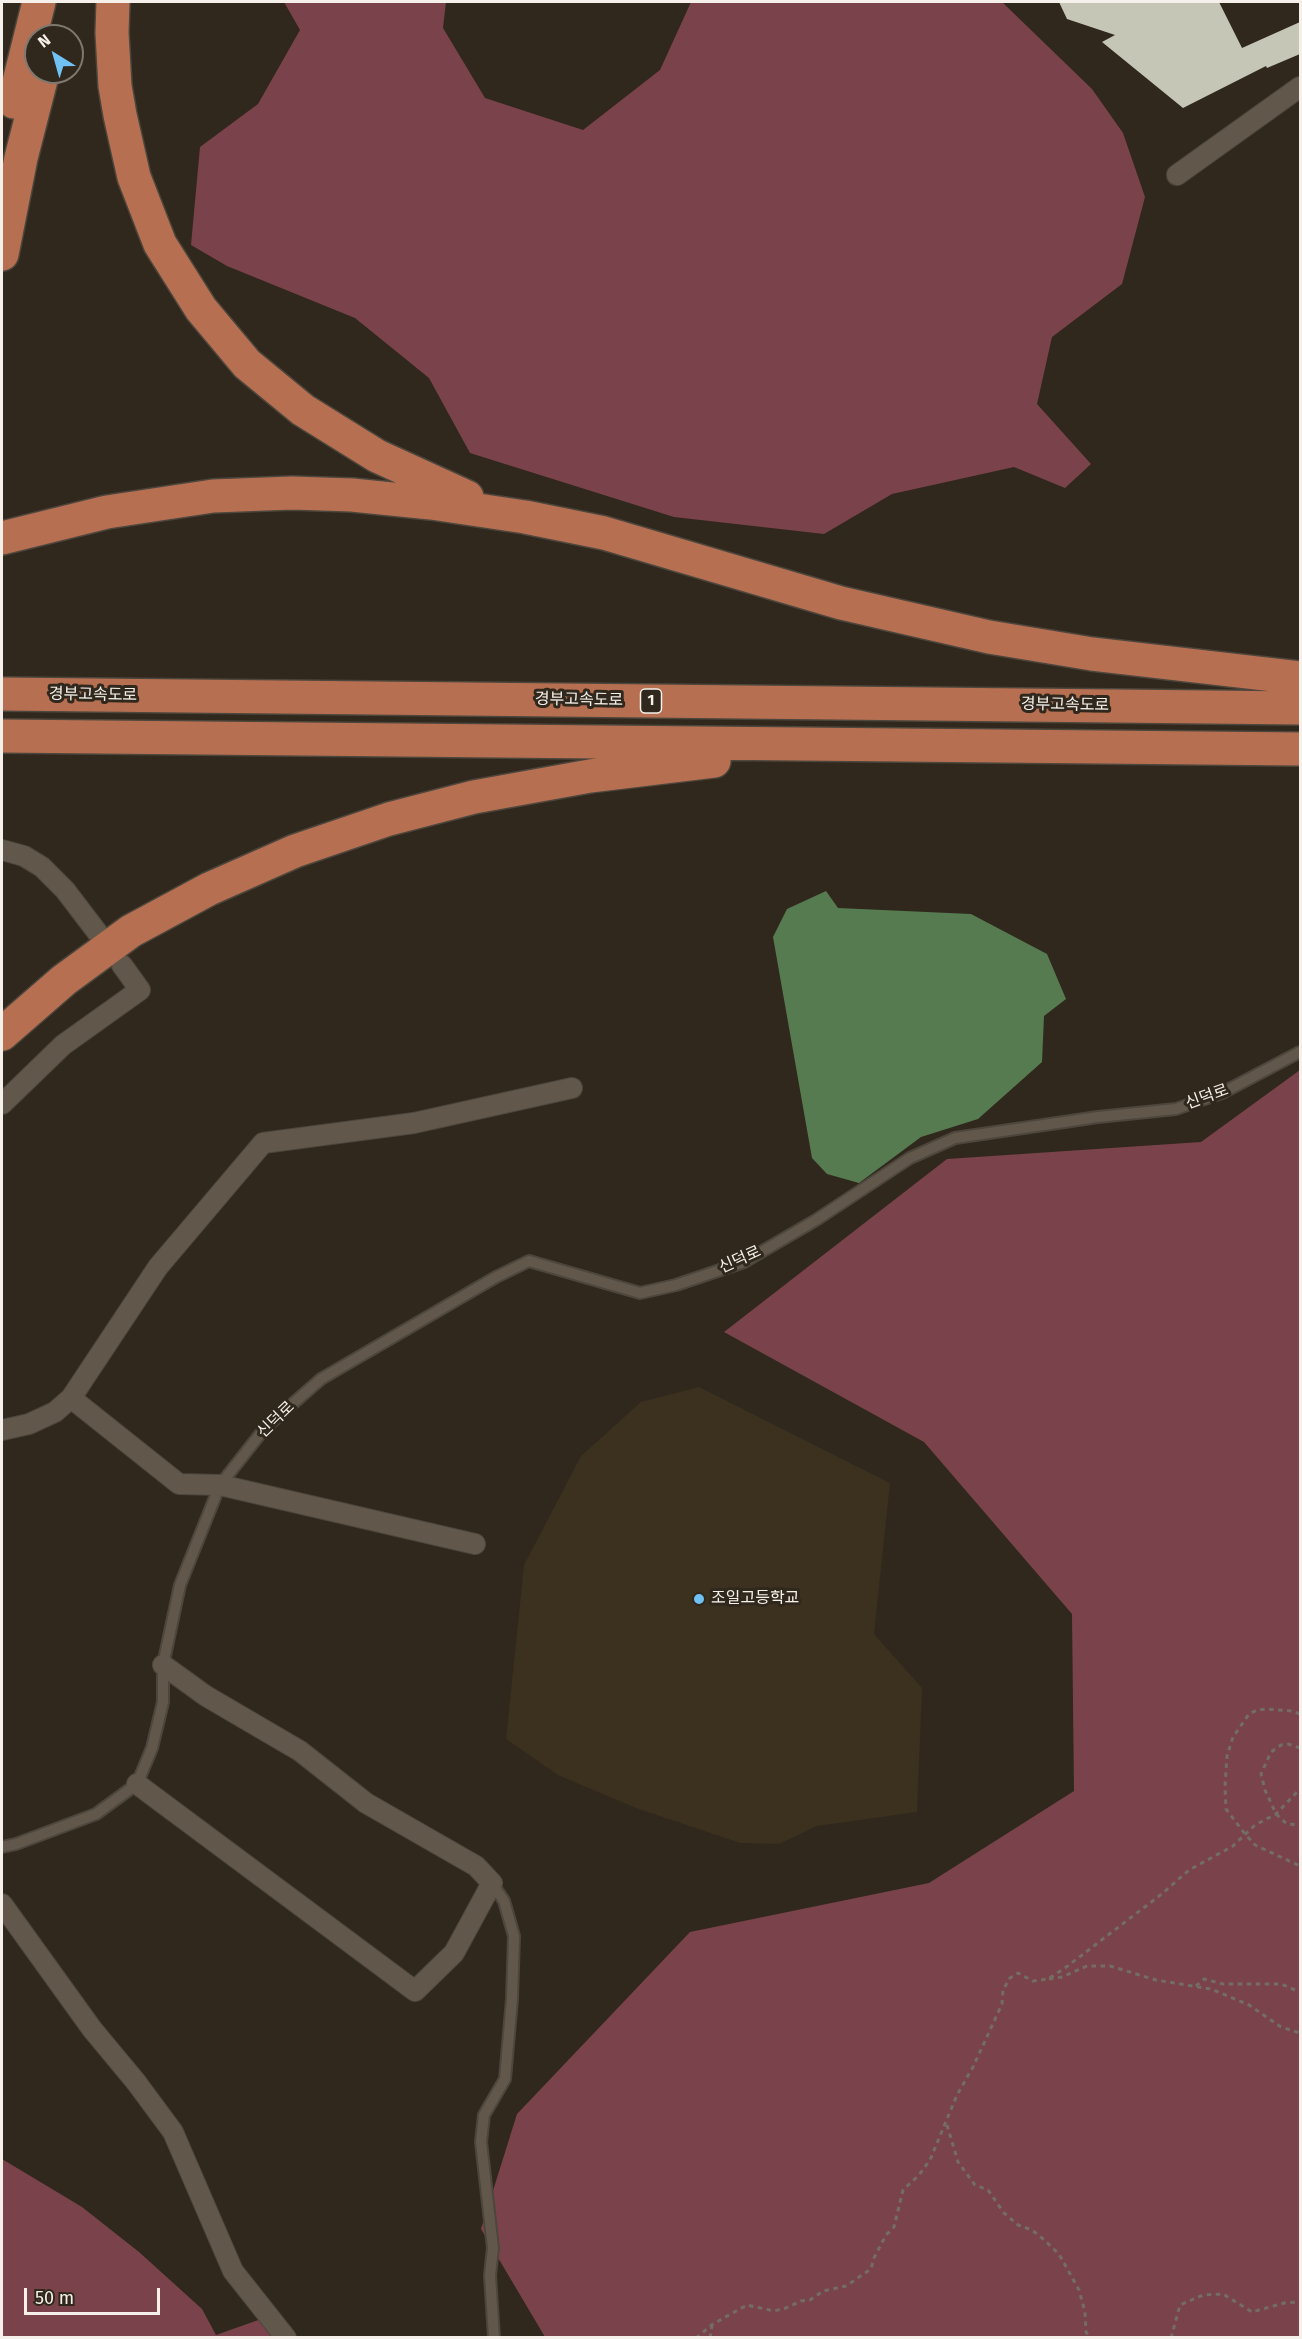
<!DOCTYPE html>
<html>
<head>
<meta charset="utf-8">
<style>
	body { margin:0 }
	#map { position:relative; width:1302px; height:2339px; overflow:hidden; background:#30281d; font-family:"Fira Sans",sans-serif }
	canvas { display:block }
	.frame { position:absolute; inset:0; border:3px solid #f5f0e9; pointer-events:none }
	.north { position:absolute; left:24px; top:24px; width:60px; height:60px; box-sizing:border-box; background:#30281d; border:2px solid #7f786f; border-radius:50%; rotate:323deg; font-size:16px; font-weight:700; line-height:24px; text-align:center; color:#f5f0e9 }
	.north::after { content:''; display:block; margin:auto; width:21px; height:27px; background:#70c1f4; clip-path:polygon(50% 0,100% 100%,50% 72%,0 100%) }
	.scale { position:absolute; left:24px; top:2288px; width:136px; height:27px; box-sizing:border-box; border:3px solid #f5f0e9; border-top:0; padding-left:8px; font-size:18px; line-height:21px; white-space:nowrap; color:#f5f0e9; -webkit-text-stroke:4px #30281d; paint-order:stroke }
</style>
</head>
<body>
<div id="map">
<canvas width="1302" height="2339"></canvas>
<div class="frame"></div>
<div class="north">N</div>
<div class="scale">50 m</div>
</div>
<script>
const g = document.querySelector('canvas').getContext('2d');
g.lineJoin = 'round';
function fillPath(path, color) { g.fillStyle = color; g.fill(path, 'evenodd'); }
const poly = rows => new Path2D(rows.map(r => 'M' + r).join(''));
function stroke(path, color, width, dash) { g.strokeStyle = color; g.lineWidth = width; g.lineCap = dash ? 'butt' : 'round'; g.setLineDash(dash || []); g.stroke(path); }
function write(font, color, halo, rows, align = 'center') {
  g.font = font + ' "Fira Sans","Noto Sans KR",sans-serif'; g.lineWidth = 6; g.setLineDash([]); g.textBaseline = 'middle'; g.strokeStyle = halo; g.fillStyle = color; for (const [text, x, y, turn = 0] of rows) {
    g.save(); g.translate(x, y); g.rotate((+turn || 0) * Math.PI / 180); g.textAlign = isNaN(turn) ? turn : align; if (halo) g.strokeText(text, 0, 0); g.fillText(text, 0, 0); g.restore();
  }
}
const built = poly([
	[699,1387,890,1483,874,1634,922,1688,917,1812,817,1826,779,1844,740,1843,636,1808,558,1775,506,1739,524,1565,581,1456,641,1402]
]);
const forest = poly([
	[284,2,446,2,443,28,485,98,583,130,660,70,691,2,1002,2,1092,89,1123,133,1145,197,1122,284,1052,337,1037,404,1091,464,1065,488,1014,467,892,494,824,534,674,517,470,453,429,378,355,318,227,266,191,245,200,147,258,104,300,30],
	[1300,1070,1300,2337,545,2337,481,2229,517,2114,690,1932,929,1883,1074,1791,1072,1614,924,1442,724,1332,947,1159,1201,1142],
	[2,2159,82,2207,139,2252,202,2309,216,2335,264,2318,273,2337,2,2337]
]);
const water = poly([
	[826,891,838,908,971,914,1047,954,1066,999,1044,1016,1042,1062,978,1119,921,1137,859,1183,827,1174,812,1158,773,937,787,909]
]);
const building = poly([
	[1059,2,1219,2,1242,48,1300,22,1300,54,1267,68,1266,66,1183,108,1102,42,1115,35,1067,19]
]);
const path = poly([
	[1300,1714,1292,1711,1266,1709,1257,1710,1249,1714,1233,1737,1227,1756,1225,1786,1226,1809,1245,1834,1255,1845,1300,1866],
	[1300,1748,1288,1744,1281,1745,1271,1752,1261,1774,1265,1790,1276,1814,1287,1824,1300,1825],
	[1049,1979,1062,1977,1087,1966,1110,1966,1156,1980,1211,1989,1249,2005,1281,2027,1300,2033],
	[1196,1986,1204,1979,1223,1984,1281,1984,1295,1990,1300,1989],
	[947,2125,958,2162,975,2185,988,2190,1004,2213,1018,2225,1032,2230,1042,2238,1059,2254,1079,2290,1085,2312,1086,2332,1090,2338],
	[696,2338,713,2324,747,2305,774,2311,786,2308,801,2301,810,2300,823,2291,846,2286,871,2269,874,2258,886,2235,894,2227,903,2190,919,2175,930,2160,957,2095,973,2067,1002,2004,1003,1990,1010,1978,1018,1973,1033,1981,1048,1979,1065,1968,1163,1893,1189,1870,1233,1846,1255,1825,1276,1814,1300,1789],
	[710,2338,712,2326],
	[1171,2338,1180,2305,1203,2295,1223,2294,1252,2312,1284,2303,1300,2302]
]);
const service = poly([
	[2,1847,16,1844,96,1814,137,1784,152,1748,163,1702,163,1665,180,1585,220,1485,265,1428,321,1379,496,1277,529,1261,640,1293,676,1285,744,1262,816,1220,910,1158,955,1138,1098,1117,1176,1109,1222,1093,1300,1052],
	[492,1883,504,1901,514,1936,512,1999,505,2079,484,2115,481,2142,493,2248,490,2275,494,2338]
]);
const minor = poly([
	[1177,175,1300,87],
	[2,850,24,856,42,867,65,890,97,932],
	[2,1104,63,1045,140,990,122,965],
	[71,1398,179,1484,220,1485,475,1544],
	[2,1430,29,1424,55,1412,71,1398,158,1267,263,1143,414,1123,572,1088],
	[137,1784,415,1991,454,1953,492,1883,476,1866,366,1803,300,1751,206,1696,163,1665],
	[2,1904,92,2029,136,2082,173,2132,233,2271,286,2338]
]);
const motorway = poly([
	[113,2,112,33,115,86,120,115,134,177,160,244,201,309,247,364,303,410,377,456,467,497],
	[14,102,39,2],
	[2,254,21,158,43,72],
	[2,538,107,512,213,496,292,493,352,495,431,503,525,517,604,533,841,603,989,637,1092,654,1300,678],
	[2,694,1300,708],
	[2,736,1300,749],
	[2,1034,64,980,131,931,209,889,295,851,389,819,474,797,590,776,714,761]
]);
const markers = [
	[699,1599,6,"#70c1f4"]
];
const shields = [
	[651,701,21]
];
const shieldNames = [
	["1",651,701]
];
const streetNames = [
	["경부고속도로",93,695,1],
	["경부고속도로",579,700,1],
	["경부고속도로",1065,705,1],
	["신덕로",1207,1097,-20],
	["신덕로",740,1260,-24],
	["신덕로",276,1420,-44]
];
const poiNames = [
	["조일고등학교",711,1599]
];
fillPath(built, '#3c301f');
fillPath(forest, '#7a434b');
fillPath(water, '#577b50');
fillPath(building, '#c6c6b6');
stroke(service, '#4d463c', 14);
stroke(minor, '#4d463c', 22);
stroke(motorway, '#4d463c', 36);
stroke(path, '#746d64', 3, [4.5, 4.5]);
stroke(service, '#61584b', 10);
stroke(minor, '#61584b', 20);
stroke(motorway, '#b76f51', 33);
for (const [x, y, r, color] of markers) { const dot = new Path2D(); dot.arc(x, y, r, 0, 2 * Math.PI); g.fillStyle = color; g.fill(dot); stroke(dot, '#30281d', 2); }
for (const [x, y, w] of shields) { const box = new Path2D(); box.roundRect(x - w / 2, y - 12, w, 24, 4.5); g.fillStyle = '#30281d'; g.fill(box); stroke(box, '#f5f0e9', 1.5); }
write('bold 15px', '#f5f0e9', null, shieldNames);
write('16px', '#f5f0e9', '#30281d', streetNames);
write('16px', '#f5f0e9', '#30281d', poiNames, 'left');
</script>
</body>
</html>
